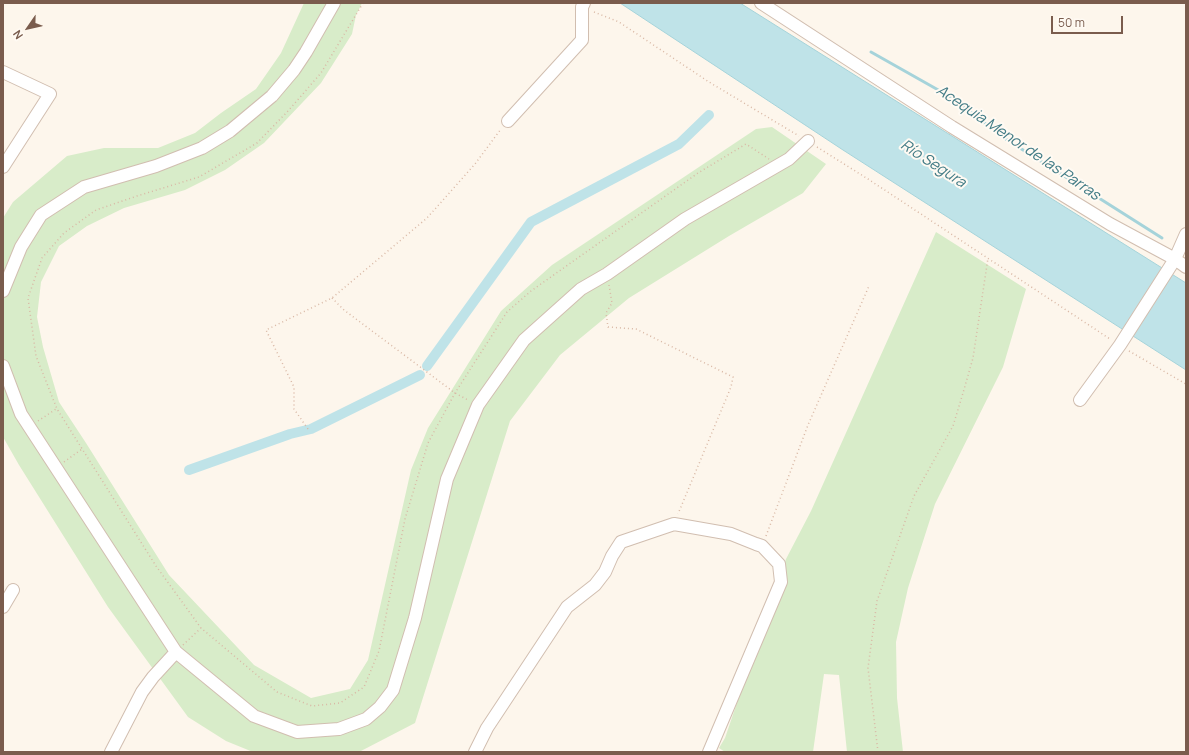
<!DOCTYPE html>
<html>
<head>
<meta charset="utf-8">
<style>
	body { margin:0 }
	#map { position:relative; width:1189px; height:755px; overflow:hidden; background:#fdf6ec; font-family:Manrope,sans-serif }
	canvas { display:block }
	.frame { position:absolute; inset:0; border:4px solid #7a5c4d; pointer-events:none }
	.north { position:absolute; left:8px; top:8px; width:40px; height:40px; -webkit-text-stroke:3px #fffaf3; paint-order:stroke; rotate:236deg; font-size:11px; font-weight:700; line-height:16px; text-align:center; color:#7a5c4d }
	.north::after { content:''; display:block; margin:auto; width:14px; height:18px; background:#7a5c4d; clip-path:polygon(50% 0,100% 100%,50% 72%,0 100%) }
	.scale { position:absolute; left:1051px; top:16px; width:72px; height:18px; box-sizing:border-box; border:2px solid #7a5c4d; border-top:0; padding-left:5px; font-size:12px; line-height:14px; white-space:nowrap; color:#7a5c4d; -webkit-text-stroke:3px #fffaf3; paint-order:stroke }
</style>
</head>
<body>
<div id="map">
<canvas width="1189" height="755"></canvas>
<div class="frame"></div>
<div class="north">N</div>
<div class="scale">50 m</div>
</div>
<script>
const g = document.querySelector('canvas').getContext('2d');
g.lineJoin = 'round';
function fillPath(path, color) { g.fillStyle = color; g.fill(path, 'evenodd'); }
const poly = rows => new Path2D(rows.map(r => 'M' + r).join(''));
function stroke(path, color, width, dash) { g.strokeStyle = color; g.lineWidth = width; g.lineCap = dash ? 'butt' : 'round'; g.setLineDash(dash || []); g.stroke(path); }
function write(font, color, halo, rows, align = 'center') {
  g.font = font + ' Manrope,sans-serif'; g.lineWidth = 4; g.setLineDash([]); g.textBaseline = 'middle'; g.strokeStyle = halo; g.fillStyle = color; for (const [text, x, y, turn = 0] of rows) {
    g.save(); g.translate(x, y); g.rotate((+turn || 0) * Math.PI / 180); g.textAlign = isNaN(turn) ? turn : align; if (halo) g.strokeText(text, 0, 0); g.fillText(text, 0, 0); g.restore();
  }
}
const green = poly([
	[304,3,362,3,356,15,352,34,321,83,264,143,225,170,185,190,124,208,87,226,59,246,41,282,37,317,43,347,59,402,86,443,169,575,254,665,311,698,350,689,368,660,411,470,428,428,501,311,552,265,756,129,772,127,826,164,803,193,729,236,629,298,560,355,510,421,415,723,359,752,253,752,226,741,188,717,108,607,19,465,3,437,3,218,13,202,67,156,104,148,158,148,195,133,221,113,256,89,281,53],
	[936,232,1026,289,1003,367,935,504,908,588,896,642,897,698,903,752,847,752,839,675,824,674,813,752,725,752,719,748,725,738,786,559,811,511]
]);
const water = poly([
	[620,3,740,3,1186,283,1186,370,843,150,620,3]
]);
const stream = poly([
	[871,52,956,100,1001,136,1162,238]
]);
const canal = poly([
	[427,366,531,222,679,144,709,115],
	[189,470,290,434,311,429,420,375]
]);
const path = poly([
	[363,3,321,73,288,111,257,143,199,177,137,196,96,210,64,233,42,258,28,298,36,356,57,409,156,566,201,628,277,692,312,706,340,703,364,687,379,651,405,519,428,443,455,393,507,312,531,291,698,173,746,144,769,159],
	[594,12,619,22,709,82,799,136],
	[817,147,868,179,1110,339],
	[609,285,612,303,606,313,608,327,636,329,733,377,731,387,678,514],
	[332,298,344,310,455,393,468,400],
	[1129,351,1186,384],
	[38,421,56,409],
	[308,429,294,409,294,387,266,330,332,298,427,218,475,164,501,129],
	[64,462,82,449],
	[766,536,808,425,869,286],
	[183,645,201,628],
	[878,752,868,668,877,601,914,496,953,426,963,393,973,358,988,258]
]);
const minor = poly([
	[761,3,952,127,1110,224,1175,259,1186,267],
	[3,72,50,94,3,167],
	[508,121,582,40,582,7,584,3],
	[3,291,21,247,41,215,84,187,156,166,202,148,230,131,272,96,294,70,306,52,334,3],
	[3,366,21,414,176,652,254,716,297,732,339,729,366,719,380,707,393,690,415,618,447,479,478,405,524,340,581,289,607,274,685,219,789,159,808,141],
	[1080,400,1120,345,1175,259,1186,234],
	[3,607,13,590],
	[111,752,142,692,153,677,176,652],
	[475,752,487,728,567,607,595,585,605,572,612,556,621,542,674,524,731,534,756,544,762,546,779,564,781,582,709,752]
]);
const waterNames = [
	["Acequia Menor de las Parras",1018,143,34],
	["Río Segura",933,164,33]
];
fillPath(green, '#d8ecc9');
fillPath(water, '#bfe3e8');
stroke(water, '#a5d3da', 1);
stroke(stream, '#a5d3da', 3);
stroke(canal, '#bfe3e8', 10);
stroke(minor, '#d1beb0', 14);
stroke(path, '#d9b8a5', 1.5, [1, 3]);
stroke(minor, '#fff', 12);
write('italic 15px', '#437c86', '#fffaf3', waterNames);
</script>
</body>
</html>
